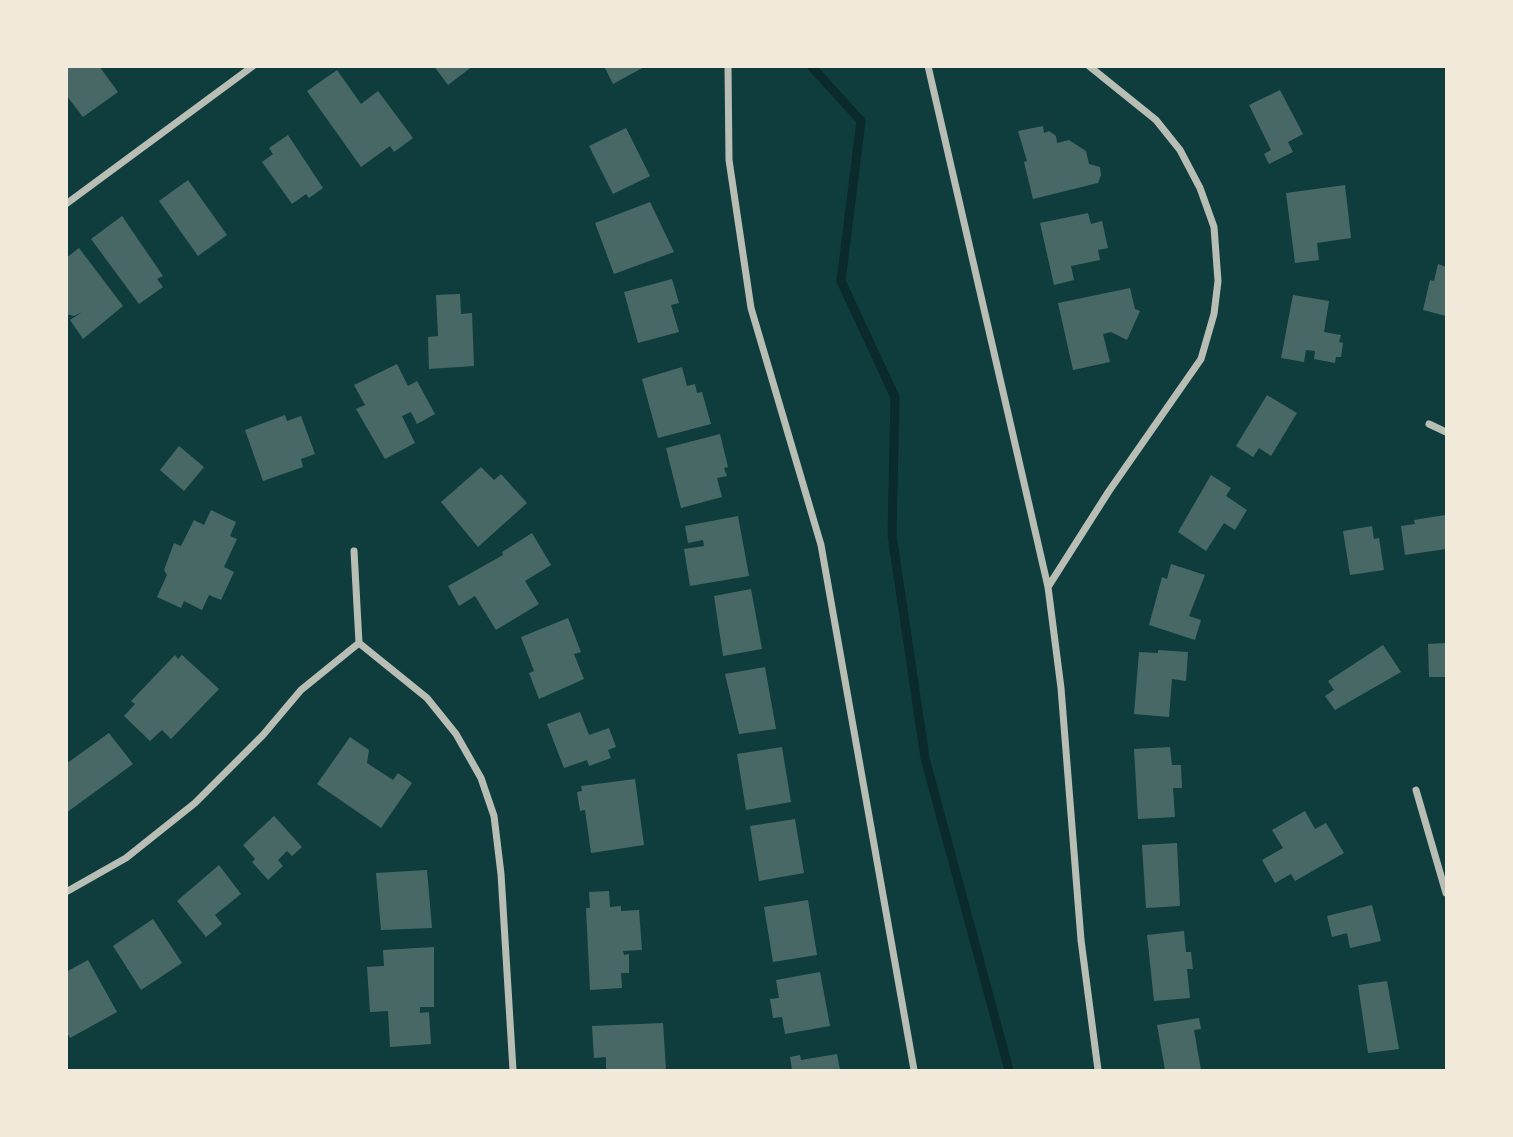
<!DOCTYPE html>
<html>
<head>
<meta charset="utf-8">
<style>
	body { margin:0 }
	#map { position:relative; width:1513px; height:1137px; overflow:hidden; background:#0f3d3e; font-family:"Source Sans 3",sans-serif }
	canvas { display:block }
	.frame { position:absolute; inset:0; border:68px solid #f1e9da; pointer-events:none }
</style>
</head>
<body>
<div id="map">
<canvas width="1513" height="1137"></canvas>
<div class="frame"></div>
</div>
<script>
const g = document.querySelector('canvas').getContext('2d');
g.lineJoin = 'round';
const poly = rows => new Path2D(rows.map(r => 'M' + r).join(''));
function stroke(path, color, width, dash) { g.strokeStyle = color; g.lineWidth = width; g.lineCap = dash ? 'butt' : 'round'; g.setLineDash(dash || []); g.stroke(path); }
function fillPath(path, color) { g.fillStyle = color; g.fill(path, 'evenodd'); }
const stream = poly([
	[811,66,861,121,841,281,895,397,892,535,925,758,1009,1070]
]);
const building = poly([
	[99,66,118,92,83,117,66,95,66,67],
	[434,66,473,66,448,85],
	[604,66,646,66,613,84],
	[337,70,361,104,378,91,413,138,394,152,390,146,361,167,307,91],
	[1280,90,1303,134,1288,142,1293,152,1269,164,1264,154,1271,150,1249,105],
	[1043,126,1044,133,1049,131,1056,136,1057,143,1069,140,1086,151,1089,164,1100,167,1101,175,1098,183,1033,199,1024,162,1027,161,1018,131],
	[626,128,650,176,613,194,589,146],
	[288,135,323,188,309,198,306,194,292,204,262,162,273,154,269,148],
	[188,180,227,235,198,256,159,201],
	[1345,185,1351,238,1317,243,1319,260,1295,263,1286,193],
	[650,202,674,252,614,274,595,223],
	[1088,213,1091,224,1102,221,1108,248,1098,250,1100,260,1071,266,1074,280,1054,285,1040,223],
	[122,216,163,276,157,279,163,287,139,304,91,239],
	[79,248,123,306,83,339,70,320,82,312,74,316,66,314,66,258],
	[1438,264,1446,267,1446,316,1423,310,1430,280,1434,281],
	[672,279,679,303,671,305,679,332,638,343,624,292],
	[1130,288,1135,309,1140,311,1127,340,1111,332,1103,334,1110,362,1073,370,1058,303],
	[460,294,461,314,472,313,474,366,429,369,428,337,438,336,436,295],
	[1293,295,1329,301,1324,332,1341,335,1339,342,1343,343,1341,357,1336,357,1335,363,1314,359,1315,351,1306,350,1304,362,1281,358],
	[397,364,408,386,417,381,435,414,417,424,411,412,402,416,415,443,385,459,356,409,365,405,354,385],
	[682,367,687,386,695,384,697,393,702,392,711,424,658,438,642,379],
	[1267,395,1297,413,1271,456,1259,448,1253,457,1236,446],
	[285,415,287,421,301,416,315,454,301,459,303,467,263,481,245,430],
	[720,434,728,467,724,468,727,476,717,478,722,497,681,508,666,448],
	[179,446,204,467,184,491,160,470],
	[481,467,494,480,501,474,527,503,478,547,441,502],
	[1211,475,1231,488,1226,496,1247,510,1235,530,1224,523,1206,551,1178,532],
	[211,510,236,522,230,536,237,539,224,567,234,572,221,600,209,595,202,610,184,601,181,608,157,597,167,575,164,570,174,543,181,546,194,520,204,525],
	[1445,515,1446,549,1405,555,1401,526,1415,524,1414,520],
	[738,516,749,576,690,586,684,549,704,546,703,540,688,543,685,526],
	[1372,526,1374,539,1379,538,1384,570,1350,575,1343,531],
	[532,533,551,565,525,581,539,604,496,630,475,596,459,606,448,586,503,555,502,552],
	[1171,564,1205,575,1189,616,1201,620,1195,640,1149,625,1162,577,1167,579],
	[751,589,762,649,723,656,714,596],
	[568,618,581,652,574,654,584,679,539,699,529,673,534,671,521,637],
	[1446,643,1446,677,1429,677,1428,644],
	[1383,645,1401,672,1335,710,1325,696,1334,690,1328,681],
	[1158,650,1188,652,1186,681,1172,679,1169,717,1134,714,1139,652,1158,653],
	[175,655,178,659,182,655,219,689,171,739,162,730,150,741,124,716,135,704,131,701],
	[765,667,776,729,739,734,725,674],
	[580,712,589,735,609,728,616,747,608,750,611,758,589,766,587,760,564,768,547,724],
	[109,733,133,764,66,813,66,764],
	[350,737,369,750,367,763,393,780,398,773,412,783,381,828,317,784],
	[782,747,791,802,746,810,737,754],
	[1170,747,1172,765,1181,765,1182,788,1173,788,1175,817,1138,819,1134,749],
	[635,779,644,845,591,853,585,810,580,811,577,792,582,791,581,786],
	[1305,811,1315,829,1326,823,1344,853,1295,881,1291,874,1275,883,1262,860,1283,848,1272,830],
	[274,816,302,847,292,856,287,851,278,860,283,866,268,880,252,862,255,859,243,845],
	[795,819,804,873,759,881,750,826],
	[1177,843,1180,906,1146,908,1142,845],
	[219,865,241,894,215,915,222,924,206,937,177,901],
	[427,870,432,928,381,930,376,873],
	[609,891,610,907,621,906,621,911,639,910,642,950,623,951,624,955,629,954,629,973,621,973,622,988,590,990,586,908,590,908,589,892],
	[808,900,817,955,773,962,764,907],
	[1372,905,1381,941,1350,948,1347,933,1332,937,1327,916],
	[153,919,182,963,141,990,113,946],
	[1184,931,1186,952,1191,952,1193,969,1187,969,1190,998,1154,1001,1147,935],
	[434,947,434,1007,420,1007,420,1013,429,1012,431,1044,390,1047,388,1011,370,1012,367,967,384,966,383,950],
	[88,960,117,1012,70,1038,66,1031,66,972],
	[820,972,830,1026,785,1034,782,1017,773,1018,770,999,779,998,776,980],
	[1387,981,1399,1049,1368,1053,1358,985],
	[1199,1018,1201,1029,1194,1030,1201,1070,1165,1070,1157,1025],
	[663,1023,666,1070,606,1070,606,1057,594,1058,592,1026],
	[837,1054,840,1070,792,1070,790,1057,800,1055,801,1060]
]);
const minor = poly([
	[728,66,729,160,751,308,821,545,914,1070],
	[928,66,1048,587,1061,688,1081,940,1098,1070],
	[66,204,253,66],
	[1429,424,1446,432],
	[1048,587,1109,491,1201,359,1214,314,1218,281,1214,227,1200,188,1180,150,1156,120,1089,66],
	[359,643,427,698,456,734,481,778,494,816,501,874,513,1070],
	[1416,790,1446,893],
	[66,892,126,858,195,803,263,735,301,690,359,643,354,551]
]);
stroke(stream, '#0a2a2b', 9);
fillPath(building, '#486865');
stroke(minor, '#b8beb3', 7);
</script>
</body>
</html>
